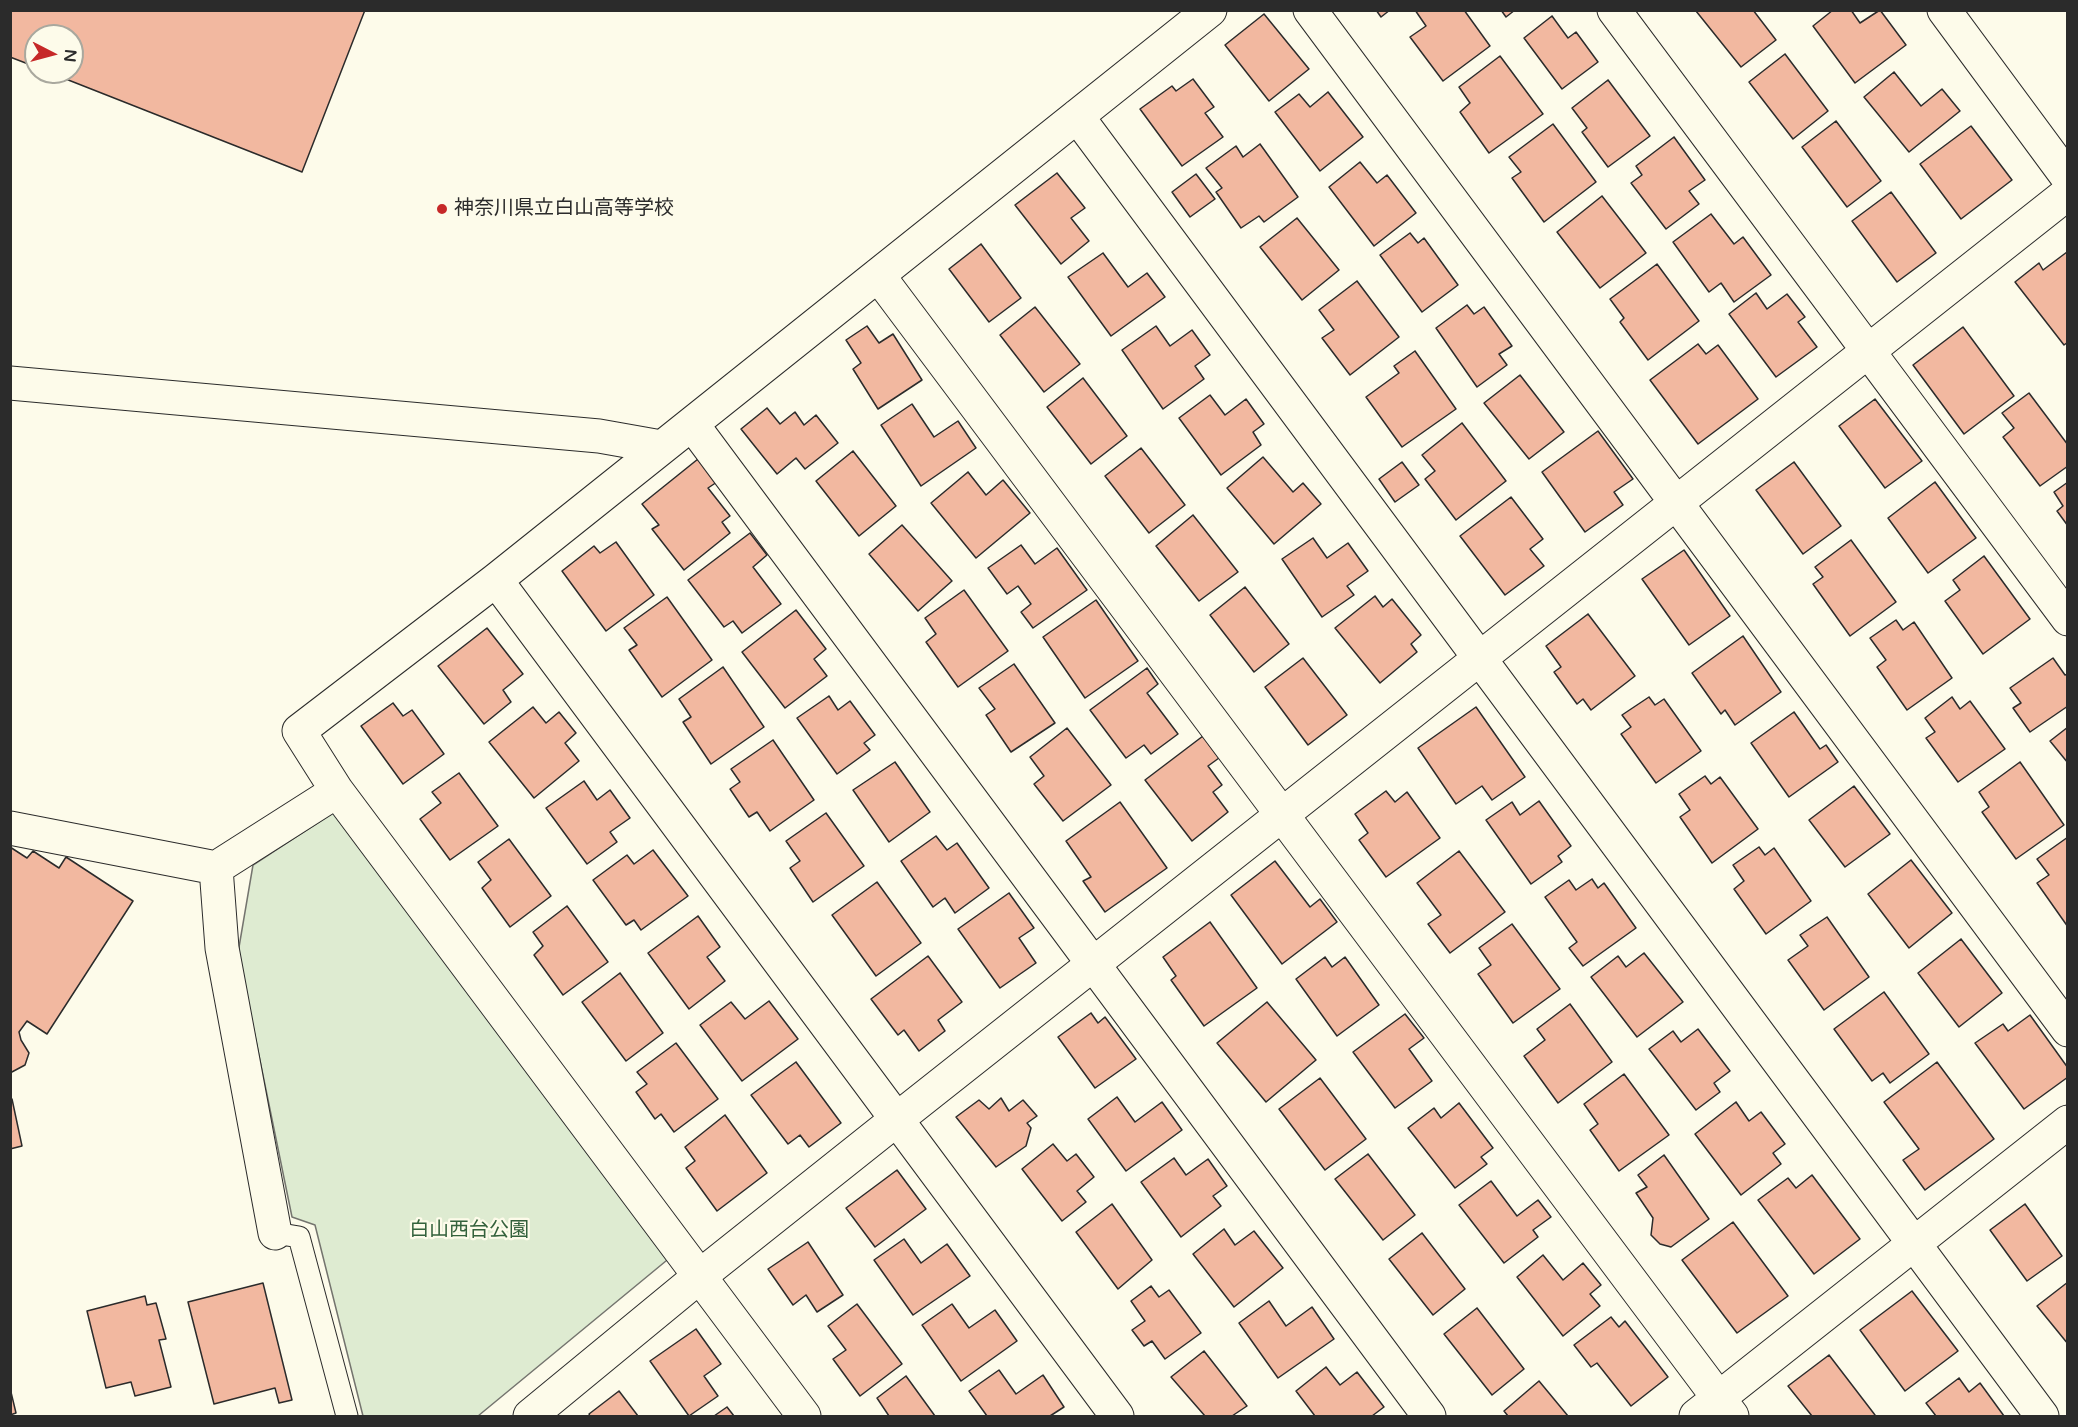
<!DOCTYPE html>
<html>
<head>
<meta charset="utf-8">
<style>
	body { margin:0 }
	#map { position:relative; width:2078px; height:1427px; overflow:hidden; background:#fdfbea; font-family:"Varela Round",sans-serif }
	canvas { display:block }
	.frame { position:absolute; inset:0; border:12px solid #2b2b2b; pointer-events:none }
	.north { position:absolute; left:24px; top:24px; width:60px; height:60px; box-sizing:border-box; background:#fdfbea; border:2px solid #a9a89e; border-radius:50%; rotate:96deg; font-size:16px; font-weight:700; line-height:24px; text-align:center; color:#2b2b2b }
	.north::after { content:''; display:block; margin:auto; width:21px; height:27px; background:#c62828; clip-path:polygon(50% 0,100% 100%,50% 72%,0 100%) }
</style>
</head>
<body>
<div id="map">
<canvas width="2078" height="1427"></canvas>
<div class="frame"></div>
<div class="north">N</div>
</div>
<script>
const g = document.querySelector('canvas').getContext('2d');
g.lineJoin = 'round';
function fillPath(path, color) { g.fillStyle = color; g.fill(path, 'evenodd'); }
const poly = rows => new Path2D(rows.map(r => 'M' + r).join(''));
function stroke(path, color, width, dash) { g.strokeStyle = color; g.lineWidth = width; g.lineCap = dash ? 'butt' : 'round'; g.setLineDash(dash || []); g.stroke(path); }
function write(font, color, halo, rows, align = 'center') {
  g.font = font + ' "Varela Round","Noto Sans JP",sans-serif'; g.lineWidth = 4.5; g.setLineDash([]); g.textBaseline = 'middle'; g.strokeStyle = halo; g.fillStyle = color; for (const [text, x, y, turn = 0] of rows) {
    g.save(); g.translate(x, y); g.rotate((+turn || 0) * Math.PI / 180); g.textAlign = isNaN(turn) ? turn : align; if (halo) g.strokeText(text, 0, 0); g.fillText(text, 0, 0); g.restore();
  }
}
const green = poly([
	[340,808,672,1256,478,1416,363,1416,315,1225,292,1217,238,953,253,865,340,808]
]);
const building = poly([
	[10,10,365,10,302,172,48,72,72,72,72,36,36,36,36,67,10,57,10,10],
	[1376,10,1390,10,1381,17,1376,10],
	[1415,10,1464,10,1490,46,1443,81,1410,37,1426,26,1415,10],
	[1501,10,1515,10,1506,17,1501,10],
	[1753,10,1776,40,1741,67,1696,11,1753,10],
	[1833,10,1851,10,1860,23,1880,10,1906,45,1855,83,1813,26,1833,10],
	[1264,14,1309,69,1269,101,1225,45,1264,14],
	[1552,16,1568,38,1576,32,1598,62,1562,89,1524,38,1552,16],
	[1785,54,1828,111,1793,139,1749,82,1785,54],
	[1500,56,1543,114,1489,153,1460,112,1470,103,1459,87,1500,56],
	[1894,72,1921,106,1942,89,1960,111,1909,152,1864,97,1894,72],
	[1193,79,1214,107,1205,113,1223,137,1182,166,1140,109,1172,86,1176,91,1193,79],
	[1608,80,1650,136,1608,167,1582,132,1587,128,1572,108,1608,80],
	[1328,92,1363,137,1320,171,1275,112,1299,94,1310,107,1328,92],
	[1836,121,1881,181,1847,207,1802,147,1836,121],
	[1553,124,1596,182,1544,222,1512,178,1521,172,1509,157,1553,124],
	[1971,126,2012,180,1961,219,1920,164,1971,126],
	[1674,137,1705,180,1689,191,1699,204,1666,229,1631,183,1642,175,1636,166,1674,137],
	[1260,144,1298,197,1264,222,1259,216,1241,228,1216,192,1222,188,1206,168,1236,146,1243,157,1260,144],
	[1360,162,1377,183,1387,175,1416,213,1374,246,1329,187,1360,162],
	[1057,173,1085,208,1071,218,1089,241,1061,264,1015,205,1057,173],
	[1196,174,1215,199,1190,217,1172,192,1196,174],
	[1891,192,1936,253,1897,282,1852,221,1891,192],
	[1602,196,1646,253,1600,288,1557,232,1602,196],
	[1711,214,1734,244,1743,237,1771,275,1734,302,1721,283,1709,292,1673,242,1711,214],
	[1297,218,1339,270,1302,300,1260,247,1297,218],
	[1410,233,1418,243,1424,238,1458,285,1422,312,1380,255,1410,233],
	[981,244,1021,298,989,322,949,269,981,244],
	[2067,252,2068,342,2064,345,2015,282,2039,263,2043,270,2067,252],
	[1103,253,1128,287,1147,273,1165,297,1111,336,1068,277,1103,253],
	[1657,264,1699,321,1648,360,1620,322,1624,318,1610,299,1657,264],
	[1357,281,1399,337,1350,375,1322,338,1334,330,1319,310,1357,281],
	[1756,293,1767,309,1787,294,1805,317,1798,322,1817,347,1776,377,1729,314,1756,293],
	[1467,305,1474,314,1484,307,1512,346,1499,354,1507,365,1477,387,1436,328,1467,305],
	[1035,307,1080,364,1044,392,1000,335,1035,307],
	[867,326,879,343,893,334,922,380,878,409,853,369,861,363,846,340,867,326],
	[1156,326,1170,346,1192,330,1210,355,1195,366,1204,379,1163,409,1122,350,1156,326],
	[1963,327,2014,396,1964,434,1913,365,1963,327],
	[1698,344,1706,354,1718,345,1758,399,1698,444,1650,380,1698,344],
	[1415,351,1456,409,1402,447,1366,397,1399,373,1394,366,1415,351],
	[1520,375,1564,432,1529,459,1484,403,1520,375],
	[1083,378,1127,436,1091,464,1047,407,1083,378],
	[2029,393,2068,445,2068,466,2040,486,2003,437,2014,428,2002,413,2029,393],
	[1210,395,1225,415,1246,399,1264,424,1253,432,1261,445,1221,475,1179,418,1210,395],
	[1875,399,1922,461,1885,488,1839,426,1875,399],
	[912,404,934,437,958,421,976,448,921,486,881,425,912,404],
	[767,408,780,424,795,412,804,425,816,415,838,443,805,469,796,458,777,474,741,429,767,408],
	[1462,423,1506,481,1456,520,1425,479,1435,471,1422,455,1462,423],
	[1598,431,1633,479,1614,492,1623,505,1585,532,1542,472,1598,431],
	[1141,448,1185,505,1149,533,1105,476,1141,448],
	[853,451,896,506,859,536,816,481,853,451],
	[1263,457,1293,492,1303,483,1321,504,1274,544,1227,488,1263,457],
	[698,459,717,482,708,488,730,516,722,522,730,533,684,570,652,529,659,525,642,504,698,459],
	[1402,462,1419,485,1395,502,1379,479,1402,462],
	[1794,462,1841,526,1803,554,1756,490,1794,462],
	[968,472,986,495,1003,480,1030,513,976,558,931,503,968,472],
	[1935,482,1976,538,1928,573,1888,518,1935,482],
	[2068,482,2068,526,2057,511,2063,506,2054,492,2068,482],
	[1511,497,1543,539,1530,549,1544,566,1505,595,1460,536,1511,497],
	[1193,515,1238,572,1199,601,1156,546,1193,515],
	[902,525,952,581,918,611,869,554,902,525],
	[750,533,767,555,753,567,781,604,742,633,733,621,724,627,688,580,750,533],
	[1313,538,1327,558,1348,543,1368,571,1347,586,1354,595,1322,617,1282,559,1313,538],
	[1851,540,1896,602,1850,636,1813,584,1823,577,1815,567,1851,540],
	[616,542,654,595,606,631,562,571,594,546,600,553,616,542],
	[1021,545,1035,564,1057,548,1087,590,1033,628,1021,612,1031,604,1018,586,1007,594,988,568,1021,545],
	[1684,550,1730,616,1689,645,1642,579,1684,550],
	[1984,556,2030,619,1983,654,1945,601,1960,590,1953,580,1984,556],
	[1245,587,1289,644,1254,672,1210,615,1245,587],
	[964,590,1008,651,958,687,926,642,936,634,925,618,964,590],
	[1375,596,1383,607,1392,599,1421,635,1411,644,1417,652,1380,683,1335,628,1375,596],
	[667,597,712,660,662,697,629,650,637,645,624,628,667,597],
	[1096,600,1138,661,1085,698,1043,637,1096,600],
	[796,610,826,649,814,659,827,676,785,708,742,652,796,610],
	[1588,614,1635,676,1591,710,1583,699,1577,704,1554,672,1561,667,1546,646,1588,614],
	[1896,620,1903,630,1914,622,1952,678,1907,710,1877,667,1886,660,1870,638,1896,620],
	[487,628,523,674,503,690,511,702,484,724,438,666,487,628],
	[1743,636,1781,692,1735,725,1725,710,1721,714,1692,673,1743,636],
	[1303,658,1347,715,1308,745,1265,687,1303,658],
	[2053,658,2065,675,2068,674,2068,706,2030,732,2013,708,2021,703,2010,688,2053,658],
	[1014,664,1055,723,1011,752,986,715,995,709,979,688,1014,664],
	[723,667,764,727,711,764,683,722,691,717,679,699,723,667],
	[1147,668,1158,684,1147,693,1178,734,1151,754,1144,745,1126,758,1090,710,1147,668],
	[829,696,838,710,850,701,875,735,864,743,870,750,837,774,797,718,829,696],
	[1649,697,1655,705,1664,699,1701,751,1656,783,1621,734,1631,727,1622,715,1649,697],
	[1952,697,1960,709,1970,701,2005,749,1958,782,1926,738,1935,732,1925,718,1952,697],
	[393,703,403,716,412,710,444,754,403,784,361,726,393,703],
	[533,707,546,723,559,712,576,733,565,743,579,761,534,798,489,742,533,707],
	[1476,707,1525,777,1492,800,1482,786,1456,804,1418,748,1476,707],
	[1794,712,1820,749,1826,745,1838,762,1789,797,1751,743,1794,712],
	[2068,727,2068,763,2050,741,2068,727],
	[1067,728,1111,785,1063,821,1034,784,1044,776,1030,757,1067,728],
	[1203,736,1219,758,1208,766,1222,785,1213,792,1228,812,1192,841,1145,780,1203,736],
	[773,740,814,800,770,831,757,812,749,817,730,789,740,782,731,769,773,740],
	[895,762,930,812,889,842,853,790,895,762],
	[2020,762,2064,825,2016,859,1982,812,1989,807,1979,792,2020,762],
	[459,773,498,826,450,860,420,819,441,803,432,792,459,773],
	[1705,776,1711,784,1720,777,1758,829,1712,863,1680,817,1690,810,1679,794,1705,776],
	[584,781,597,800,610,790,630,818,610,832,617,842,587,864,546,808,584,781],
	[1854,786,1890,834,1845,867,1809,820,1854,786],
	[1386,791,1395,802,1407,792,1440,838,1386,877,1359,840,1368,833,1355,814,1386,791],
	[1539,801,1571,846,1558,856,1562,862,1531,884,1486,820,1512,802,1520,815,1539,801],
	[1120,802,1167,868,1105,912,1083,881,1091,877,1066,841,1120,802],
	[826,813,864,866,813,902,790,868,800,861,786,841,826,813],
	[936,836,947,850,957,843,989,888,955,913,945,898,933,907,901,861,936,836],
	[2068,837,2068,927,2037,883,2049,875,2037,859,2068,837],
	[509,839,551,896,510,927,482,888,491,880,478,862,509,839],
	[10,847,27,858,33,851,59,868,66,857,133,901,47,1034,27,1021,19,1032,21,1040,29,1053,25,1065,10,1073,10,847],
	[1759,847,1765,855,1774,848,1811,901,1766,934,1734,889,1744,881,1733,865,1759,847],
	[653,850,688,896,641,930,634,920,626,925,593,880,627,855,634,864,653,850],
	[1459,851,1505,912,1450,953,1428,924,1441,915,1417,883,1459,851],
	[1911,860,1952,913,1909,948,1868,894,1911,860],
	[1275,861,1310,907,1320,899,1337,922,1282,964,1231,895,1275,861],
	[1592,879,1598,888,1604,883,1636,928,1583,966,1569,948,1577,942,1545,897,1569,880,1576,890,1592,879],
	[877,882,921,943,876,976,832,915,877,882],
	[1009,893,1034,928,1019,938,1036,963,1000,988,958,929,1009,893],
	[567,906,608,962,563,995,534,955,543,946,533,932,567,906],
	[698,916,720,947,707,957,725,981,689,1009,648,953,698,916],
	[1827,917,1869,977,1824,1010,1788,960,1808,946,1800,935,1827,917],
	[1210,922,1257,988,1204,1026,1171,980,1176,976,1163,957,1210,922],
	[1512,924,1560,989,1513,1023,1478,974,1491,965,1479,948,1512,924],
	[1961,939,2002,993,1959,1027,1918,973,1961,939],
	[1644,953,1683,1002,1637,1037,1591,977,1618,956,1626,967,1644,953],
	[928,956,962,1002,938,1020,945,1031,919,1051,904,1030,898,1035,871,999,928,956],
	[1325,957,1332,967,1345,957,1379,1005,1337,1036,1296,979,1325,957],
	[620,973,663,1033,626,1061,582,1002,620,973],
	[1884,992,1929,1054,1890,1083,1883,1073,1872,1081,1834,1029,1884,992],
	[769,1001,798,1039,742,1081,700,1025,731,1002,745,1019,769,1001],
	[1267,1002,1316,1060,1266,1102,1217,1043,1267,1002],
	[1570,1004,1612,1062,1558,1103,1524,1056,1545,1040,1537,1029,1570,1004],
	[1091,1013,1098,1023,1105,1017,1136,1059,1095,1088,1058,1037,1091,1013],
	[1405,1014,1424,1038,1409,1049,1432,1081,1395,1108,1353,1052,1405,1014],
	[2030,1015,2068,1068,2068,1077,2024,1109,1975,1043,2003,1024,2008,1031,2030,1015],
	[1698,1029,1730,1071,1714,1083,1720,1092,1696,1110,1649,1049,1673,1031,1681,1042,1698,1029],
	[676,1043,718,1099,674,1132,661,1114,655,1119,636,1092,647,1084,637,1072,676,1043],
	[796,1062,841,1123,809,1147,800,1135,788,1144,751,1095,796,1062],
	[1937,1062,1994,1139,1925,1190,1903,1160,1919,1149,1884,1102,1937,1062],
	[1624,1074,1669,1135,1619,1171,1590,1130,1598,1124,1584,1104,1624,1074],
	[1320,1078,1366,1139,1325,1170,1279,1109,1320,1078],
	[1117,1097,1135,1122,1162,1102,1182,1130,1126,1171,1088,1119,1117,1097],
	[1001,1098,1009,1111,1023,1100,1037,1116,1027,1123,1031,1128,1026,1146,996,1167,956,1117,979,1100,989,1109,1001,1098],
	[10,1099,12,1099,22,1146,10,1149,10,1099],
	[1736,1102,1749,1121,1761,1112,1785,1144,1773,1153,1781,1164,1741,1195,1695,1134,1736,1102],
	[1459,1103,1493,1148,1481,1157,1487,1164,1455,1188,1408,1128,1434,1108,1441,1118,1459,1103],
	[725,1115,767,1173,717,1211,686,1168,695,1161,685,1147,725,1115],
	[1053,1144,1067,1161,1076,1154,1094,1177,1077,1191,1086,1202,1062,1221,1022,1169,1053,1144],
	[1368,1154,1415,1215,1383,1240,1335,1179,1368,1154],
	[1664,1155,1709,1219,1671,1247,1660,1244,1651,1235,1653,1218,1636,1193,1647,1187,1638,1175,1664,1155],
	[1174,1158,1186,1175,1208,1159,1227,1186,1213,1196,1221,1206,1181,1237,1141,1182,1174,1158],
	[897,1170,926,1209,875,1247,846,1208,897,1170],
	[1812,1175,1860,1239,1814,1274,1758,1200,1788,1178,1796,1188,1812,1175],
	[1491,1181,1517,1216,1538,1200,1551,1217,1533,1230,1538,1237,1504,1263,1459,1205,1491,1181],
	[1112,1204,1152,1260,1118,1289,1076,1232,1112,1204],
	[2025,1204,2062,1256,2027,1281,1990,1230,2025,1204],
	[1733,1222,1788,1296,1737,1333,1682,1260,1733,1222],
	[1224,1229,1235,1245,1254,1231,1283,1268,1234,1307,1193,1254,1224,1229],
	[1422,1233,1465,1289,1433,1315,1389,1259,1422,1233],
	[904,1239,921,1263,947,1244,970,1276,913,1315,874,1260,904,1239],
	[808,1242,843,1295,817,1312,806,1295,793,1305,768,1269,808,1242],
	[1543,1255,1563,1280,1583,1263,1601,1285,1590,1294,1600,1306,1563,1336,1517,1277,1543,1255],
	[2068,1282,2068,1344,2037,1306,2068,1282],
	[263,1283,292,1400,279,1403,275,1388,214,1404,188,1302,263,1283],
	[1151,1286,1159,1297,1169,1290,1201,1333,1165,1359,1152,1341,1144,1346,1132,1330,1145,1321,1131,1301,1151,1286],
	[1912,1291,1958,1351,1905,1391,1860,1330,1912,1291],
	[145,1296,147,1305,156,1303,166,1339,159,1340,171,1387,135,1396,131,1382,106,1388,87,1311,145,1296],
	[1269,1301,1286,1326,1312,1307,1334,1339,1278,1378,1239,1323,1269,1301],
	[857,1304,902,1364,860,1396,833,1359,846,1350,828,1326,857,1304],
	[952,1304,969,1328,995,1310,1017,1341,961,1381,922,1325,952,1304],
	[1477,1308,1524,1369,1492,1395,1444,1334,1477,1308],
	[1611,1317,1619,1327,1625,1321,1668,1377,1631,1406,1597,1363,1591,1367,1574,1345,1611,1317],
	[696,1329,721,1364,704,1376,718,1396,689,1416,650,1361,696,1329],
	[1204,1351,1247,1406,1232,1416,1205,1416,1171,1377,1204,1351],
	[1829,1355,1875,1415,1873,1416,1812,1416,1788,1386,1829,1355],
	[1326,1367,1340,1385,1357,1372,1384,1407,1372,1416,1315,1416,1296,1391,1326,1367],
	[999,1370,1016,1394,1043,1375,1064,1407,1050,1416,987,1416,969,1391,999,1370],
	[906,1376,935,1416,889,1416,877,1398,906,1376],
	[1959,1378,1969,1392,1980,1383,2004,1416,1936,1416,1926,1403,1959,1378],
	[1539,1381,1568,1416,1508,1416,1504,1411,1539,1381],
	[10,1388,16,1413,10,1415,10,1388],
	[619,1391,638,1416,590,1416,589,1414,619,1391],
	[727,1407,734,1416,714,1416,727,1407]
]);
const service = poly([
	[275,1233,299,1237,347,1416]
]);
const minor = poly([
	[1310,10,2068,1030],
	[1614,10,2068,619],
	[1077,116,2042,1416],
	[878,275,1732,1416],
	[10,383,599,436,661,447],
	[692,424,1429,1416],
	[496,580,1117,1416],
	[337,791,804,1416],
	[10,828,216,868,337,791,299,731,496,580,1210,10],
	[216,868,222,948,275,1233],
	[530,1416,700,1276,896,1120,2068,193],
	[1696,1416,2068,1122]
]);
const tertiary = poly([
	[1944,10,2068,178]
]);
const markers = [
	[442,209,6,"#c62828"]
];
const poiNames = [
	["神奈川県立白山高等学校",454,209]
];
const parkNames = [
	["白山西台公園",469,1231]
];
fillPath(green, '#deebd1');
stroke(green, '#74746e', 1.5);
fillPath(building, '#f2b8a0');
stroke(building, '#2b2b2b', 1.5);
stroke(service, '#2b2b2b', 23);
stroke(minor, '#2b2b2b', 35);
stroke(tertiary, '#2b2b2b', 35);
stroke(service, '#fdfbea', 21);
stroke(minor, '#fdfbea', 33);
stroke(tertiary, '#fdfbea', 33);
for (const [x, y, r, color] of markers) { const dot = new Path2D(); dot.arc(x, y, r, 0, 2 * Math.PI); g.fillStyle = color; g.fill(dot); stroke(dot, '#fdfbea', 2); }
write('20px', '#2b2b2b', '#fdfbea', poiNames, 'left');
write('20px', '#34623c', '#fdfbea', parkNames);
</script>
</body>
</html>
